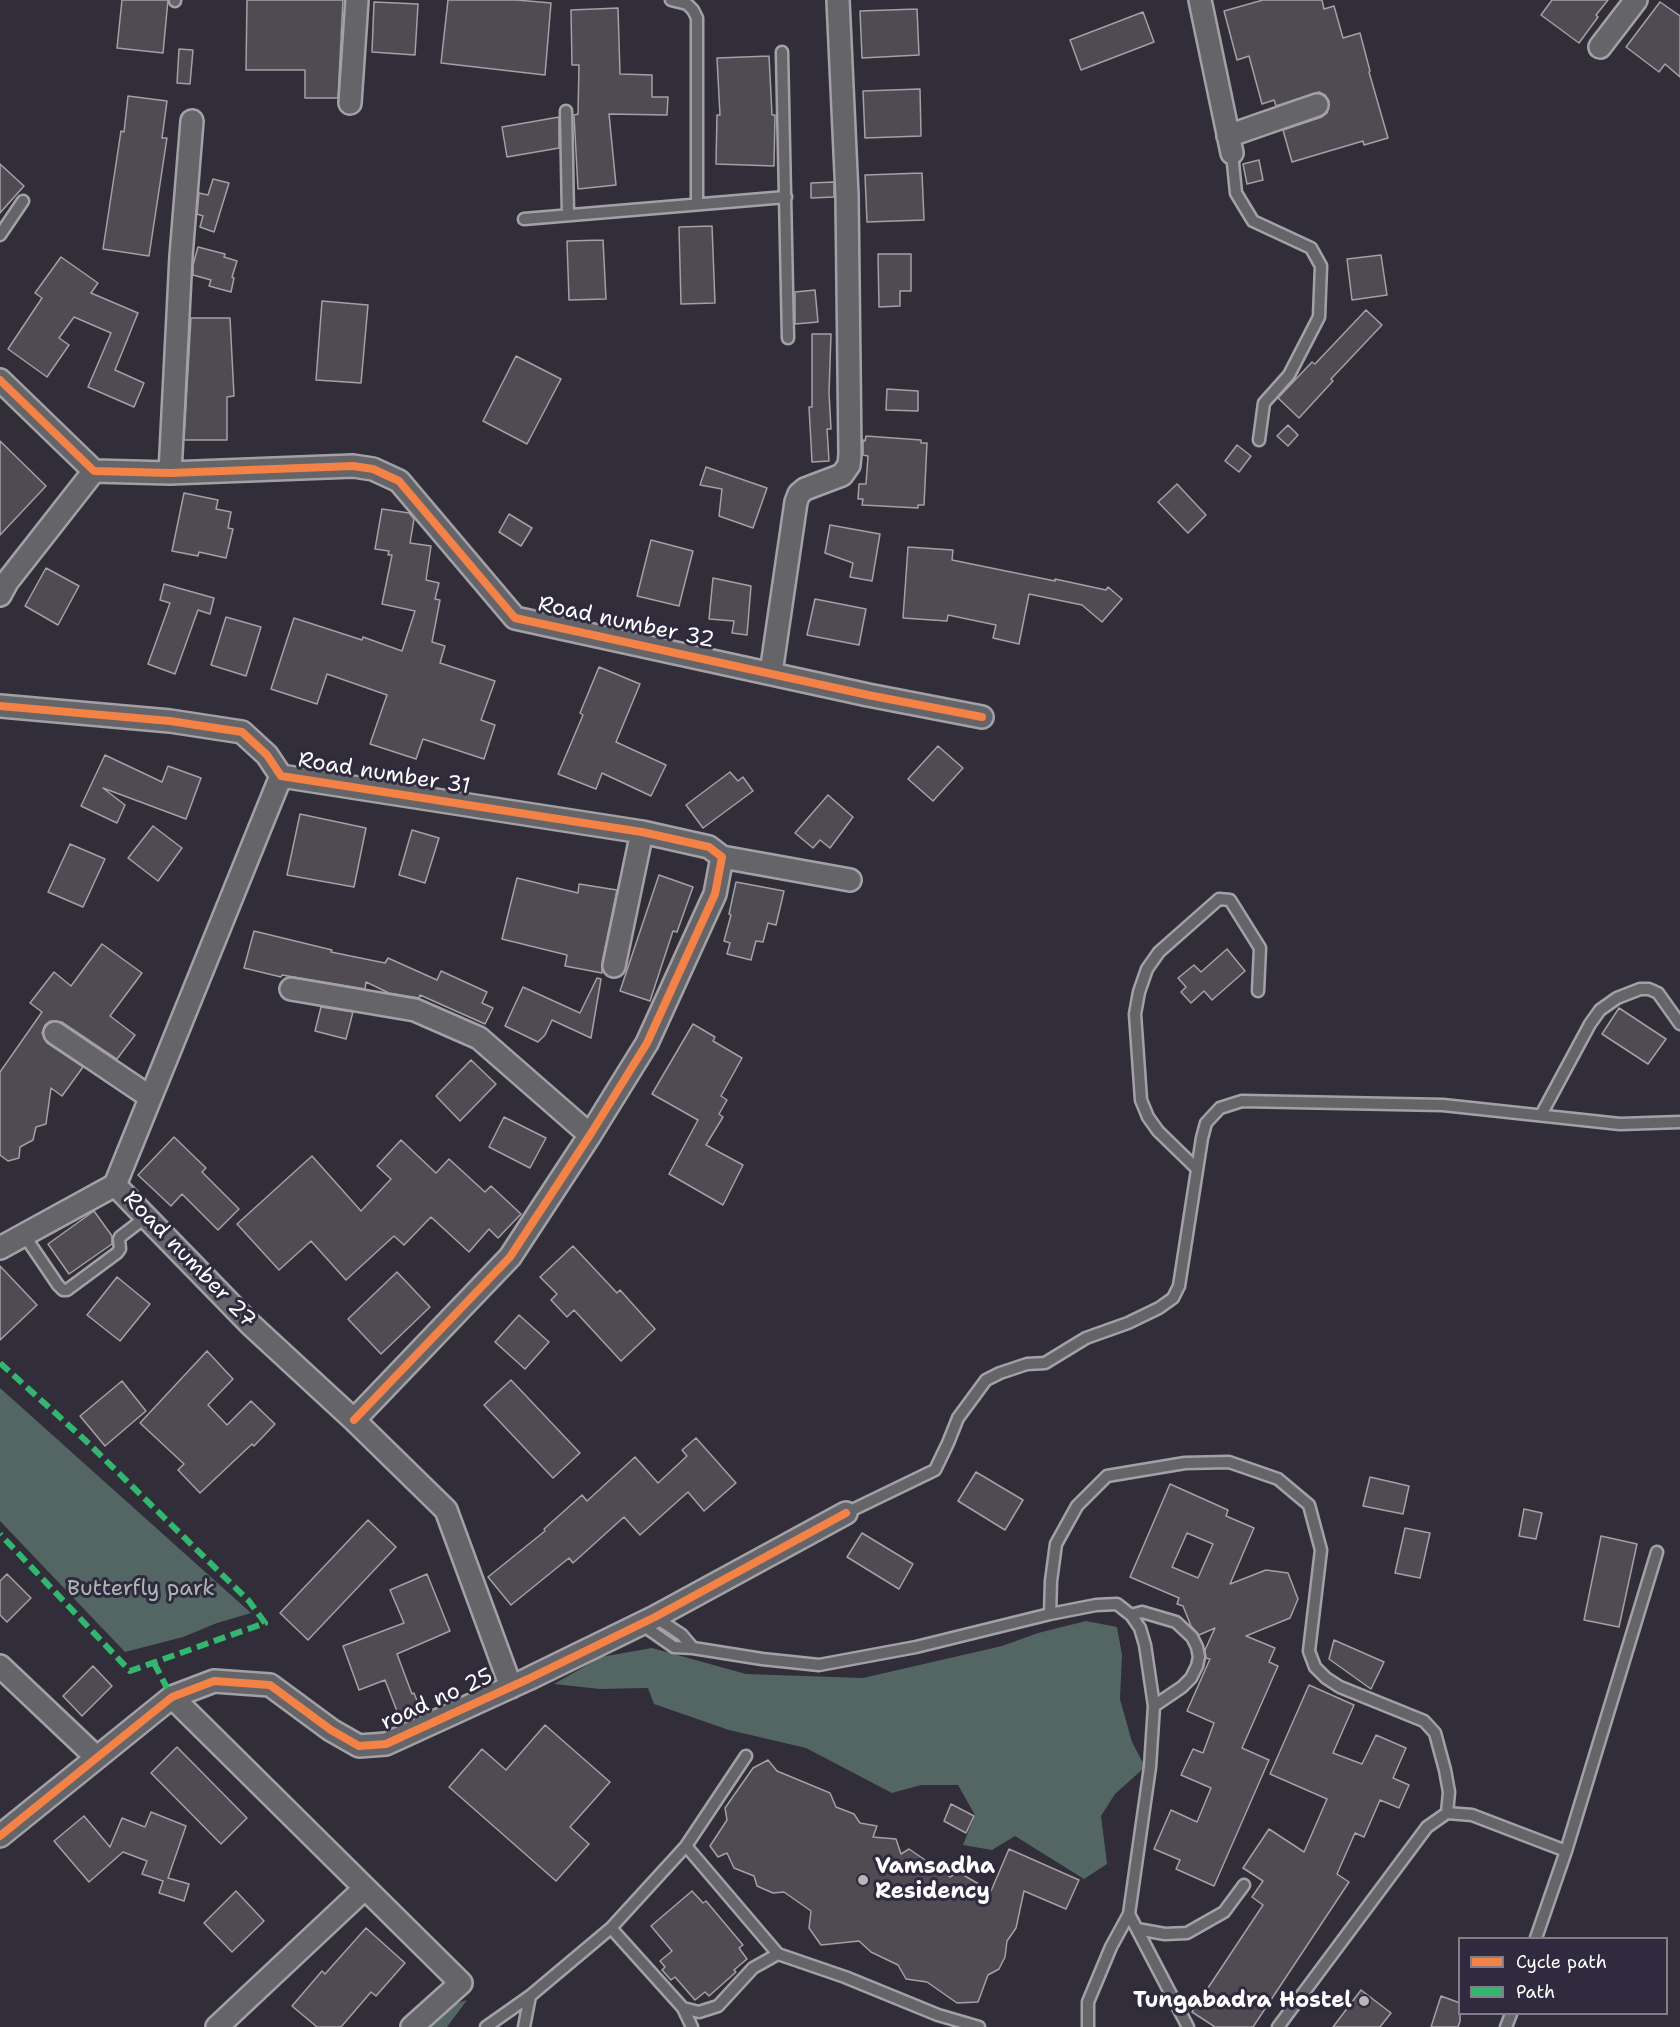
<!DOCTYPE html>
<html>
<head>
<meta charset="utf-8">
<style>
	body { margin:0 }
	#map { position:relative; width:1680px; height:2027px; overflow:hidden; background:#312e39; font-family:"Shantell Sans",sans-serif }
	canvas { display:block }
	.legend { position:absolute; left:1458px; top:1937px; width:210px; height:78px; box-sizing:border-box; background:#2f2a3d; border:2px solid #827f8b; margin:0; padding:8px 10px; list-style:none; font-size:18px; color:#fff }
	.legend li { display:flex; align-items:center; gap:12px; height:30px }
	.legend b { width:30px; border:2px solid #827f8b }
</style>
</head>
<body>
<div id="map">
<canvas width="1680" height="2027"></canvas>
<ul class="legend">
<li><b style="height:8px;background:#f48246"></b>Cycle path</li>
<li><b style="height:8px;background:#33b770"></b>Path</li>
</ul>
</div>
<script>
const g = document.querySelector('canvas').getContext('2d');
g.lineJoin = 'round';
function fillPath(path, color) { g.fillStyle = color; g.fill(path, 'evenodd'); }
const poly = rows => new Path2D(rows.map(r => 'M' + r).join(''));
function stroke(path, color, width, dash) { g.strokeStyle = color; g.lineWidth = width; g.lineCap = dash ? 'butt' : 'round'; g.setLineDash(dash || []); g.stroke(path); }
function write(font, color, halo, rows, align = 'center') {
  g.font = font + ' "Shantell Sans",sans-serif'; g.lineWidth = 6; g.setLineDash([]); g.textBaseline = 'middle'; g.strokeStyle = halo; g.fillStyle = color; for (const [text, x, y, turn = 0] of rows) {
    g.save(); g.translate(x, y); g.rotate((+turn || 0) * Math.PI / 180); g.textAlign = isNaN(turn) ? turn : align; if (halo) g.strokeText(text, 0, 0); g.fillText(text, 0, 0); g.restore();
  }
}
const green = poly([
	[0,1388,251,1613,217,1623,183,1637,125,1652,0,1521],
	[1086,1621,1117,1627,1122,1655,1120,1699,1132,1742,1145,1767,1115,1794,1101,1816,1107,1864,1084,1879,1015,1836,992,1850,963,1845,975,1815,958,1785,921,1785,892,1793,806,1748,729,1730,654,1704,648,1688,600,1689,554,1684,601,1657,652,1648,746,1674,863,1678,1002,1646,1038,1633],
	[467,2000,447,2027,414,2027,432,2012]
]);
const building = poly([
	[122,0,168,0,163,53,117,48,122,0],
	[247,0,343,0,338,98,305,98,305,70,246,70,247,0],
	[448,0,517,0,551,3,545,75,441,63,448,0],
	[1263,0,1322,0,1324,9,1334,6,1343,38,1360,33,1370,71,1369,72,1388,138,1364,145,1363,141,1292,162,1283,130,1322,117,1327,113,1329,101,1325,95,1319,92,1276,106,1274,100,1262,104,1249,56,1237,60,1224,11,1263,0],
	[1552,0,1608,0,1596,15,1598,17,1579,43,1541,15,1552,0],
	[374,2,418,4,415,55,372,52,374,2],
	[1660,2,1680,16,1680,77,1665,64,1659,72,1626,47,1660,2],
	[618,8,620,74,652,75,652,97,668,97,667,115,609,114,616,185,578,189,574,115,578,114,579,65,572,65,571,10,618,8],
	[917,9,919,55,862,58,860,11,917,9],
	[1143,12,1154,42,1081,70,1070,40,1143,12],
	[179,49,193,50,190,84,177,83,179,49],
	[769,56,772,115,775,115,774,166,716,164,717,115,720,115,717,58,769,56],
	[920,89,921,136,865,138,863,91,920,89],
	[128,96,167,101,162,138,167,138,149,256,103,249,121,131,124,132,128,96],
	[559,117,559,148,507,157,502,127,559,117],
	[1259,160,1263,180,1247,184,1243,164,1259,160],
	[0,164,24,186,0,213,0,164],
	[922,173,924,220,867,222,865,175,922,173],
	[213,179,229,183,214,232,200,227,203,216,197,214,199,193,208,195,213,179],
	[834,182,834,197,811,198,811,183,834,182],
	[712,226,715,303,681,304,679,227,712,226],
	[603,240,606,299,569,300,567,241,603,240],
	[198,247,225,254,224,257,237,261,232,277,234,278,231,292,209,286,211,280,193,275,193,265,198,247],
	[878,254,911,254,911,291,900,291,900,306,879,307,878,254],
	[1381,255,1387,295,1352,300,1347,259,1381,255],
	[61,257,98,283,91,293,138,313,115,370,144,383,134,407,88,387,111,333,74,317,59,338,69,345,47,377,8,349,42,298,35,293,61,257],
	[815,290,818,322,795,324,795,292,815,290],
	[322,301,368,305,361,383,316,380,322,301],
	[1366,310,1382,325,1331,379,1333,381,1299,418,1278,398,1312,362,1315,364,1366,310],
	[191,318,230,318,234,396,227,397,227,440,184,440,191,318],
	[812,334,831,334,829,393,831,429,827,429,829,461,812,462,809,407,812,407,812,334],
	[516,356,561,379,527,444,483,421,516,356],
	[887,389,918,391,918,411,886,410,887,389],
	[1288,425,1298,435,1288,446,1277,436,1288,425],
	[866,436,921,440,921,443,927,443,924,505,918,505,918,508,862,505,863,499,858,499,859,484,866,484,868,456,863,455,863,440,865,441,866,436],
	[0,441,46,486,0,535,0,441],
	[1237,445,1251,456,1239,472,1225,461,1237,445],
	[706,467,767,488,753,528,719,516,722,489,700,485,706,467],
	[1177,484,1206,515,1188,533,1158,502,1177,484],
	[184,493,218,500,216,509,231,512,228,528,233,529,226,558,199,552,198,556,172,551,184,493],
	[382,509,409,513,414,519,410,543,431,546,426,580,439,583,435,599,440,600,432,642,445,646,440,663,495,681,481,720,495,725,484,759,423,739,416,759,370,744,387,695,327,674,317,704,271,689,294,618,362,640,363,637,402,651,415,611,382,604,392,555,388,555,389,551,375,549,382,509],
	[509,514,532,528,521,546,499,532,509,514],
	[830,525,880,534,872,581,850,577,853,563,825,553,830,525],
	[651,540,693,551,679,606,637,596,651,540],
	[908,547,953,550,952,560,1055,581,1055,579,1106,590,1108,587,1122,599,1102,622,1082,605,1029,594,1019,644,993,638,996,625,948,615,947,621,903,618,908,547],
	[46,568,79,586,58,625,25,606,46,568],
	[713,578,751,586,747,635,732,633,734,621,709,619,713,578],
	[164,584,214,598,210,614,198,610,175,674,148,664,170,603,160,600,164,584],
	[815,599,866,609,859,645,807,635,815,599],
	[226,617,261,627,246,676,211,665,226,617],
	[599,667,640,684,616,742,666,765,651,796,602,773,596,789,558,774,583,715,580,713,599,667],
	[938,746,963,768,933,801,908,779,938,746],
	[105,755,162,782,168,766,201,778,186,819,103,788,125,805,117,823,81,806,105,755],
	[730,772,738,781,743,777,753,791,703,828,686,805,730,772],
	[828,795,853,817,830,848,820,840,813,848,795,833,828,795],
	[300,814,366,828,354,887,287,875,300,814],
	[153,826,182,848,158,881,128,858,153,826],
	[412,830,439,838,425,883,399,875,412,830],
	[70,844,105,859,83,907,48,892,70,844],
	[659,875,693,887,677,932,673,931,650,1001,620,991,659,875],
	[517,878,578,893,579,884,617,890,602,963,602,973,565,966,567,955,502,939,517,878],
	[736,882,784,891,776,925,768,923,763,942,756,941,751,960,727,954,730,943,724,941,731,915,729,914,736,882],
	[254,931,332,950,331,952,385,963,388,958,437,980,441,971,487,992,482,1003,493,1008,485,1024,420,995,419,998,389,993,366,982,365,989,282,975,281,977,244,968,254,931],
	[102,944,142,973,110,1016,135,1035,117,1059,62,1022,50,1021,45,1025,42,1033,47,1043,83,1067,62,1096,51,1088,46,1124,36,1127,33,1140,20,1147,19,1158,8,1161,0,1155,0,1072,42,1012,30,1003,54,972,71,986,102,944],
	[1227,949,1245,971,1212,1000,1204,991,1191,1003,1181,992,1186,987,1178,978,1194,965,1201,972,1227,949],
	[597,978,601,979,591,1038,552,1020,545,1035,538,1042,505,1026,523,987,580,1013,597,978],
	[321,1007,353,1012,346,1039,315,1031,321,1007],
	[1619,1008,1666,1039,1648,1064,1602,1034,1619,1008],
	[693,1024,715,1037,713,1041,742,1058,721,1096,727,1100,719,1114,723,1117,706,1145,743,1165,723,1205,669,1174,698,1120,652,1094,693,1024],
	[471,1060,496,1084,460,1121,436,1096,471,1060],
	[504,1117,546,1138,530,1168,489,1147,504,1117],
	[174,1137,206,1168,202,1172,239,1209,218,1230,182,1194,171,1206,138,1175,174,1137],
	[401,1140,436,1173,449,1159,485,1192,491,1186,521,1214,498,1238,489,1229,469,1252,431,1217,404,1245,394,1236,346,1280,311,1241,279,1270,237,1224,312,1156,361,1211,391,1179,377,1166,401,1140],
	[94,1211,112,1236,112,1244,69,1274,48,1244,94,1211],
	[573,1246,617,1293,620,1290,655,1329,621,1361,574,1310,567,1317,551,1300,557,1294,540,1277,573,1246],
	[0,1266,37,1305,0,1340,0,1266],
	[397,1272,430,1307,381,1354,348,1319,397,1272],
	[117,1277,150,1304,120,1341,87,1315,117,1277],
	[519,1315,549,1342,525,1369,495,1342,519,1315],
	[207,1351,233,1379,208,1405,227,1425,251,1401,275,1424,254,1446,252,1444,200,1493,178,1470,184,1464,140,1423,207,1351],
	[511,1380,580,1453,553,1478,484,1405,511,1380],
	[122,1381,146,1411,105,1446,80,1416,122,1381],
	[696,1438,736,1483,704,1511,688,1492,640,1535,624,1517,573,1563,569,1558,511,1605,488,1577,545,1531,544,1529,582,1495,587,1501,635,1457,658,1483,687,1456,682,1450,696,1438],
	[976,1472,1023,1500,1005,1530,958,1501,976,1472],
	[1370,1477,1409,1486,1403,1514,1363,1506,1370,1477],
	[1170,1484,1228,1510,1226,1516,1254,1528,1230,1584,1266,1570,1288,1573,1298,1599,1290,1618,1246,1636,1275,1648,1269,1662,1278,1666,1242,1748,1269,1760,1214,1886,1176,1869,1180,1860,1154,1849,1171,1810,1197,1822,1211,1788,1181,1775,1193,1749,1203,1753,1214,1723,1187,1711,1210,1659,1206,1658,1205,1650,1215,1628,1199,1635,1191,1626,1183,1606,1177,1604,1179,1598,1130,1577,1170,1484],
	[1187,1533,1213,1544,1198,1578,1172,1567,1187,1533],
	[1524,1509,1542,1513,1536,1539,1519,1536,1524,1509],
	[368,1520,396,1547,308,1640,280,1613,368,1520],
	[1405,1528,1430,1533,1420,1578,1395,1573,1405,1528],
	[862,1533,913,1564,899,1589,847,1557,862,1533],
	[1601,1536,1637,1544,1619,1627,1584,1620,1601,1536],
	[7,1574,31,1598,7,1622,0,1615,0,1581,7,1574],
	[427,1574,450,1631,397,1654,412,1694,414,1693,421,1711,400,1719,385,1680,359,1690,343,1646,404,1623,390,1590,427,1574],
	[1334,1640,1384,1662,1371,1689,1329,1659,1334,1640],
	[93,1666,112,1686,82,1716,63,1696,93,1666],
	[1309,1685,1354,1705,1333,1753,1362,1764,1376,1735,1406,1748,1393,1778,1409,1785,1399,1808,1380,1800,1364,1837,1355,1833,1337,1874,1349,1882,1253,2027,1215,2027,1192,2012,1263,1905,1252,1897,1263,1881,1243,1868,1269,1829,1304,1852,1327,1799,1270,1774,1309,1685],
	[545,1725,610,1782,570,1827,589,1844,556,1881,449,1787,482,1749,506,1770,545,1725],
	[177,1747,247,1818,221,1844,151,1773,177,1747],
	[768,1760,777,1771,830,1793,836,1807,854,1814,860,1823,877,1826,873,1837,896,1839,901,1854,909,1849,950,1877,958,1872,991,1891,1009,1849,1079,1880,1066,1909,1024,1891,1016,1928,1007,1941,1005,1957,999,1969,988,1975,978,2002,957,2003,927,1982,906,1979,898,1965,871,1952,859,1941,821,1945,809,1928,811,1911,784,1892,773,1893,757,1886,754,1876,734,1868,727,1853,718,1857,710,1846,727,1820,725,1808,753,1768,768,1760],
	[951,1804,974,1816,966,1833,944,1821,951,1804],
	[151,1812,186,1826,168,1878,189,1884,184,1901,159,1893,163,1881,142,1874,147,1861,123,1852,89,1882,54,1841,84,1816,110,1847,122,1818,145,1827,151,1812],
	[236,1891,264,1921,232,1952,204,1923,236,1891],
	[692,1891,703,1903,706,1901,743,1945,739,1948,747,1959,734,1970,736,1972,709,1996,705,1992,695,2000,675,1977,671,1980,662,1970,665,1967,660,1961,672,1951,651,1926,692,1891],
	[366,1928,405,1963,376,1996,371,1992,341,2027,317,2027,292,2006,322,1971,325,1974,366,1928],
	[1361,1990,1391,2013,1380,2027,1333,2027,1361,1990],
	[1441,1996,1460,2003,1460,2021,1458,2027,1431,2027,1441,1996]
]);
const service = poly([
	[671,0,687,4,693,10,697,18,697,203],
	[175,1,175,0],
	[782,52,788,338],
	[566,111,568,215],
	[1232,153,1236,193,1253,221,1311,248,1321,266,1319,317,1289,375,1264,403,1259,440],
	[524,219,786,197],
	[0,235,23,201],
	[1541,1115,1590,1024,1600,1010,1617,998,1640,989,1649,989,1658,993,1680,1024],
	[1197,1169,1158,1131,1148,1117,1141,1100,1135,1014,1139,992,1147,969,1159,952,1219,899,1230,900,1260,948,1258,991],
	[24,1235,58,1285,63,1290,67,1290,117,1253,120,1249,119,1239,120,1237,146,1217],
	[846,1513,935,1470,948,1443,958,1418,986,1380,1000,1373,1027,1364,1045,1363,1086,1338,1128,1323,1159,1308,1173,1298,1179,1286,1202,1138,1206,1123,1220,1108,1242,1101,1443,1105,1620,1124,1680,1122],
	[1050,1614,1051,1581,1056,1544,1077,1506,1107,1476,1185,1463,1229,1462,1278,1479,1309,1505,1321,1550,1309,1651,1315,1667,1326,1678,1340,1687,1424,1721,1435,1733,1445,1770,1449,1792,1447,1813],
	[1131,1615,1142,1612,1176,1622,1192,1637,1197,1647,1199,1657,1197,1666,1191,1678,1182,1687,1154,1706],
	[641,1624,674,1647,693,1648,682,1635,655,1617],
	[693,1648,762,1659,819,1665,916,1647,1050,1614,1096,1605,1117,1604,1131,1615,1140,1628,1145,1645,1154,1706,1150,1767,1129,1914,1188,2027],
	[686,1846,778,1954,845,1977,938,2015,979,2027],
	[611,1928,683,2008,699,2012,718,2006,753,1968,778,1954],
	[1137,1929,1165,1934,1187,1933,1224,1912,1244,1885],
	[1536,1938,1566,1851],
	[683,2008,692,2027],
	[486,2027,530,1996,611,1928,686,1846,746,1756],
	[524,2027,530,1996],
	[1088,2027,1088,2002,1111,1947,1129,1914],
	[1278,2027,1427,1827,1447,1813,1472,1815,1566,1851,1657,1552],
	[1506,2027,1511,2014]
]);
const minor = poly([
	[1200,0,1232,153],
	[1600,47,1636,0],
	[350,103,357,0],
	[1228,136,1317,105],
	[0,380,94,471,170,473,353,466,373,469,399,481,515,618,868,695,982,717],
	[170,473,181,256,192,121],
	[0,595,7,582,94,471],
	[771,673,796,502,799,494,805,489,842,475,849,465,850,454,847,195,838,0],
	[0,706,170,721,242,732,267,755,281,776,642,832,709,847,722,857,715,894,647,1043,590,1135,510,1257,354,1420],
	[281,776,115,1185,250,1324,354,1420,446,1510,511,1687],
	[722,857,850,880],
	[614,966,642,832],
	[291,989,415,1010,479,1038,590,1135],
	[55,1033,150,1097],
	[0,1248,115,1185],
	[0,1666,96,1757],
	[172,1697,461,1983,412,2027],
	[0,1836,172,1697,214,1681,270,1685,331,1730,359,1746,386,1744,528,1679,655,1617,846,1513],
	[217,2027,364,1889]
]);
const quiet = poly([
	[0,1363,85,1440,249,1601,265,1623,130,1671,0,1534],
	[154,1663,167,1688]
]);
const cycleway = poly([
	[0,380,94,471,170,473,353,466,373,469,399,481,515,618,868,695,982,717],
	[0,706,170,721,242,732,267,755,281,776,642,832,709,847,722,857,715,894,647,1043,590,1135,510,1257,354,1420],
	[0,1836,172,1697,214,1681,270,1685,331,1730,359,1746,386,1744,528,1679,655,1617,846,1513]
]);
const markers = [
	[863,1880,6,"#b7b6ba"],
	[1364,2001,6,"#b7b6ba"]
];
const streetNames = [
	["Road number 32",626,623,12],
	["Road number 31",384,774,9],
	["Road number 27",189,1260,46],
	["road no 25",437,1700,-24]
];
const parkNames = [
	["Butterfly park",141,1589]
];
const poiNames = [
	["Vamsadha",875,1867],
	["Residency",875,1892],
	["Tungabadra Hostel",1352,2001,"right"]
];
fillPath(green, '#546663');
fillPath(building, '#504a53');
stroke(building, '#a2a1a6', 1.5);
stroke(service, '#a2a1a6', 15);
stroke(minor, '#a2a1a6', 26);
stroke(service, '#656469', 10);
stroke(minor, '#656469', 21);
stroke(quiet, '#33b770', 6, [12, 6]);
stroke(cycleway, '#f48246', 8);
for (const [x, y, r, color] of markers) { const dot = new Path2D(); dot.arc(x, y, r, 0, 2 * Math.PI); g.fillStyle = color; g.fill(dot); stroke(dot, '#2f2a3d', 2); }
write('22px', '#fff', '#2f2a3d', streetNames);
write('22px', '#acb7b4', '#2f2a3d', parkNames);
write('bold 22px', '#fff', '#2f2a3d', poiNames, 'left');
</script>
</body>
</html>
